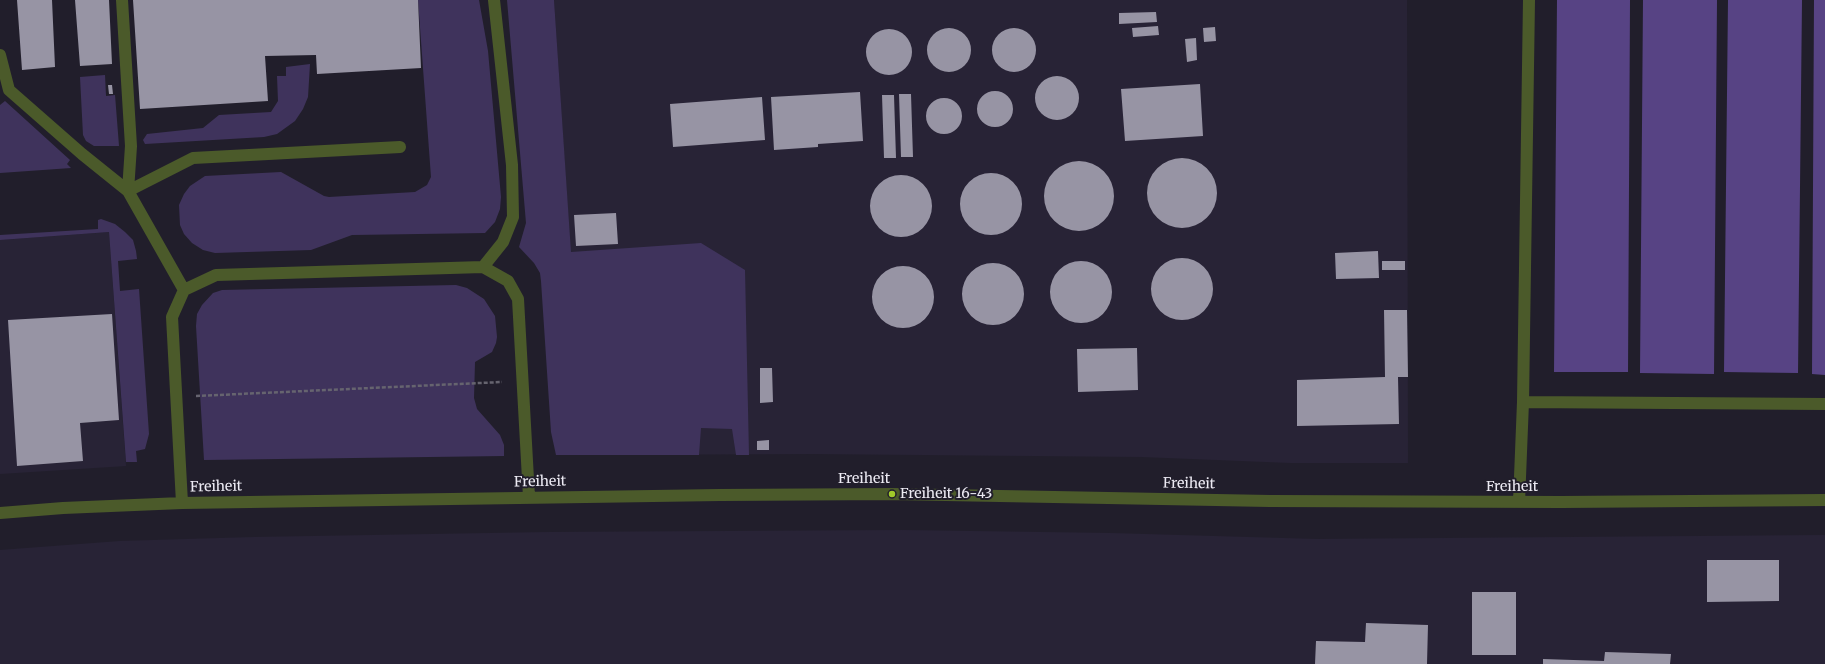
<!DOCTYPE html>
<html>
<head>
<meta charset="utf-8">
<style>
	body { margin:0 }
	canvas { display:block; background:#211e2b }
</style>
</head>
<body>
<canvas width="1825" height="664"></canvas>
<script>
const g = document.querySelector('canvas').getContext('2d');
g.lineJoin = 'round';
function fillPath(path, color) { g.fillStyle = color; g.fill(path, 'evenodd'); }
const poly = rows => new Path2D(rows.map(r => 'M' + r).join(''));
function stroke(path, color, width, dash) { g.strokeStyle = color; g.lineWidth = width; g.lineCap = dash ? 'butt' : 'round'; g.setLineDash(dash || []); g.stroke(path); }
function write(font, color, halo, rows, align = 'center') {
  g.font = font + ' Merriweather,serif'; g.lineWidth = 4; g.setLineDash([]); g.textBaseline = 'middle'; g.strokeStyle = halo; g.fillStyle = color; for (const [text, x, y, turn = 0] of rows) {
    g.save(); g.translate(x, y); g.rotate((+turn || 0) * Math.PI / 180); g.textAlign = isNaN(turn) ? turn : align; if (halo) g.strokeText(text, 0, 0); g.fillText(text, 0, 0); g.restore();
  }
}
const built = poly([
	[554,0,1407,0,1408,463,1291,463,1142,457,812,454,584,455],
	[109,232,126,466,0,474,0,240],
	[902,530,1110,533,1317,539,1825,535,1825,664,0,664,0,550,120,541,254,537,549,532]
]);
const green = poly([
	[418,0,479,0,488,51,501,197,500,209,495,222,485,233,352,235,311,250,215,253,203,250,192,243,184,234,180,225,179,205,184,194,190,186,205,176,281,172,324,196,329,197,415,192,427,185,431,177],
	[507,0,554,0,571,252,701,243,745,270,749,455,736,455,732,429,701,428,699,455,556,455,551,432,541,281,540,273,534,263,519,247,526,223],
	[310,64,308,97,303,109,295,121,277,134,264,137,145,144,143,140,147,134,203,128,219,115,271,112,278,101,277,76,286,76,286,67],
	[105,75,106,96,115,95,119,146,94,146,86,141,83,135,80,77],
	[5,101,70,160,67,164,71,168,0,173,0,105],
	[101,219,115,224,125,232,133,240,136,251,137,259,118,261,120,291,139,289,149,434,145,449,136,451,137,462,126,462,109,232,0,240,0,235,98,229,98,220],
	[456,285,467,288,484,299,495,316,497,337,496,343,492,352,475,362,474,398,477,409,500,435,504,445,504,456,204,460,196,326,197,314,202,305,213,293,222,290]
]);
const water = poly([
	[1557,0,1630,0,1628,372,1554,372],
	[1643,0,1717,0,1714,374,1640,373],
	[1728,0,1802,0,1798,373,1724,372],
	[1814,0,1825,0,1825,375,1812,374]
]);
const building = poly([
	[17,0,52,0,55,67,22,70],
	[75,0,109,0,112,64,80,66],
	[133,0,418,0,421,68,317,74,316,55,265,56,268,101,140,109],
	[1156,12,1157,22,1119,24,1119,13],
	[1158,26,1159,35,1133,37,1132,28],
	[1215,27,1216,41,1204,42,1203,28],
	'992 50a22 22 0 1 1 44 0a22 22 0 1 1-44 0Z',
	'927 50a22 22 0 1 1 44 0a22 22 0 1 1-44 0Z',
	'866 52a23 23 0 1 1 46 0a23 23 0 1 1-46 0Z',
	[1196,38,1197,60,1187,62,1185,39],
	'1035 98a22 22 0 1 1 44 0a22 22 0 1 1-44 0Z',
	[1200,84,1203,136,1125,141,1121,89],
	[108,85,112,85,113,94,109,94],
	'977 109a18 18 0 1 1 36 0a18 18 0 1 1-36 0Z',
	[860,92,863,141,818,144,818,147,774,150,771,97],
	[899,94,911,94,913,157,901,157],
	[882,95,894,95,896,158,884,158],
	[762,97,765,140,673,147,670,104],
	'926 116a18 18 0 1 1 36 0a18 18 0 1 1-36 0Z',
	'1147 193a35 35 0 1 1 70 0a35 35 0 1 1-70 0Z',
	'1044 196a35 35 0 1 1 70 0a35 35 0 1 1-70 0Z',
	'960 204a31 31 0 1 1 62 0a31 31 0 1 1-62 0Z',
	'870 206a31 31 0 1 1 62 0a31 31 0 1 1-62 0Z',
	[616,213,618,244,576,246,574,215],
	[1378,251,1379,278,1336,279,1335,253],
	'1151 289a31 31 0 1 1 62 0a31 31 0 1 1-62 0Z',
	'1050 292a31 31 0 1 1 62 0a31 31 0 1 1-62 0Z',
	[1382,261,1405,261,1405,270,1382,270],
	'962 294a31 31 0 1 1 62 0a31 31 0 1 1-62 0Z',
	'872 297a31 31 0 1 1 62 0a31 31 0 1 1-62 0Z',
	[1384,310,1407,310,1408,377,1398,377,1399,424,1297,426,1297,380,1385,377],
	[112,314,119,420,80,423,83,461,17,466,8,320],
	[1137,348,1138,390,1078,392,1077,349],
	[760,368,772,368,773,402,760,403],
	[769,440,769,450,757,450,757,441],
	[1707,560,1779,560,1779,601,1707,602],
	[1472,592,1516,592,1516,655,1472,655],
	[1366,623,1428,625,1427,664,1315,664,1316,641,1365,642],
	[1605,652,1671,654,1670,664,1543,664,1543,659,1604,661]
]);
const path = poly([
	[196,396,502,382]
]);
const minor = poly([
	[122,0,131,146,128,191,193,158,400,147],
	[0,55,9,90,82,154,128,191,184,290],
	[483,267,503,242,513,217,512,165,494,0],
	[1523,402,1825,404],
	[1519,502,1523,402,1529,0],
	[182,503,172,317,184,290,216,275,483,267,508,281,518,299,529,497],
	[0,513,63,508,182,503,720,495,892,494,1270,501,1561,502,1825,500]
]);
const markers = [
	[892,494,4,"#a1c92a"]
];
const streetNames = [
	["Freiheit",864,479],
	["Freiheit",540,482,-1],
	["Freiheit",1189,484,1],
	["Freiheit",216,487,-1],
	["Freiheit",1512,487]
];
const poiNames = [
	["Freiheit 16-43",900,494]
];
fillPath(built, '#282336');
fillPath(green, '#3f335c');
fillPath(water, '#574384');
fillPath(building, '#9794a4');
stroke(path, '#66646f', 2.5, [4, 2]);
stroke(minor, '#4b5a2a', 12);
for (const [x, y, r, color] of markers) { const dot = new Path2D(); dot.arc(x, y, r, 0, 2 * Math.PI); g.fillStyle = color; g.fill(dot); stroke(dot, '#211e2b', 1.5); }
write('14px', '#eceaf3', '#211e2b', streetNames);
write('14px', '#eceaf3', '#211e2b', poiNames, 'left');
</script>
</body>
</html>
